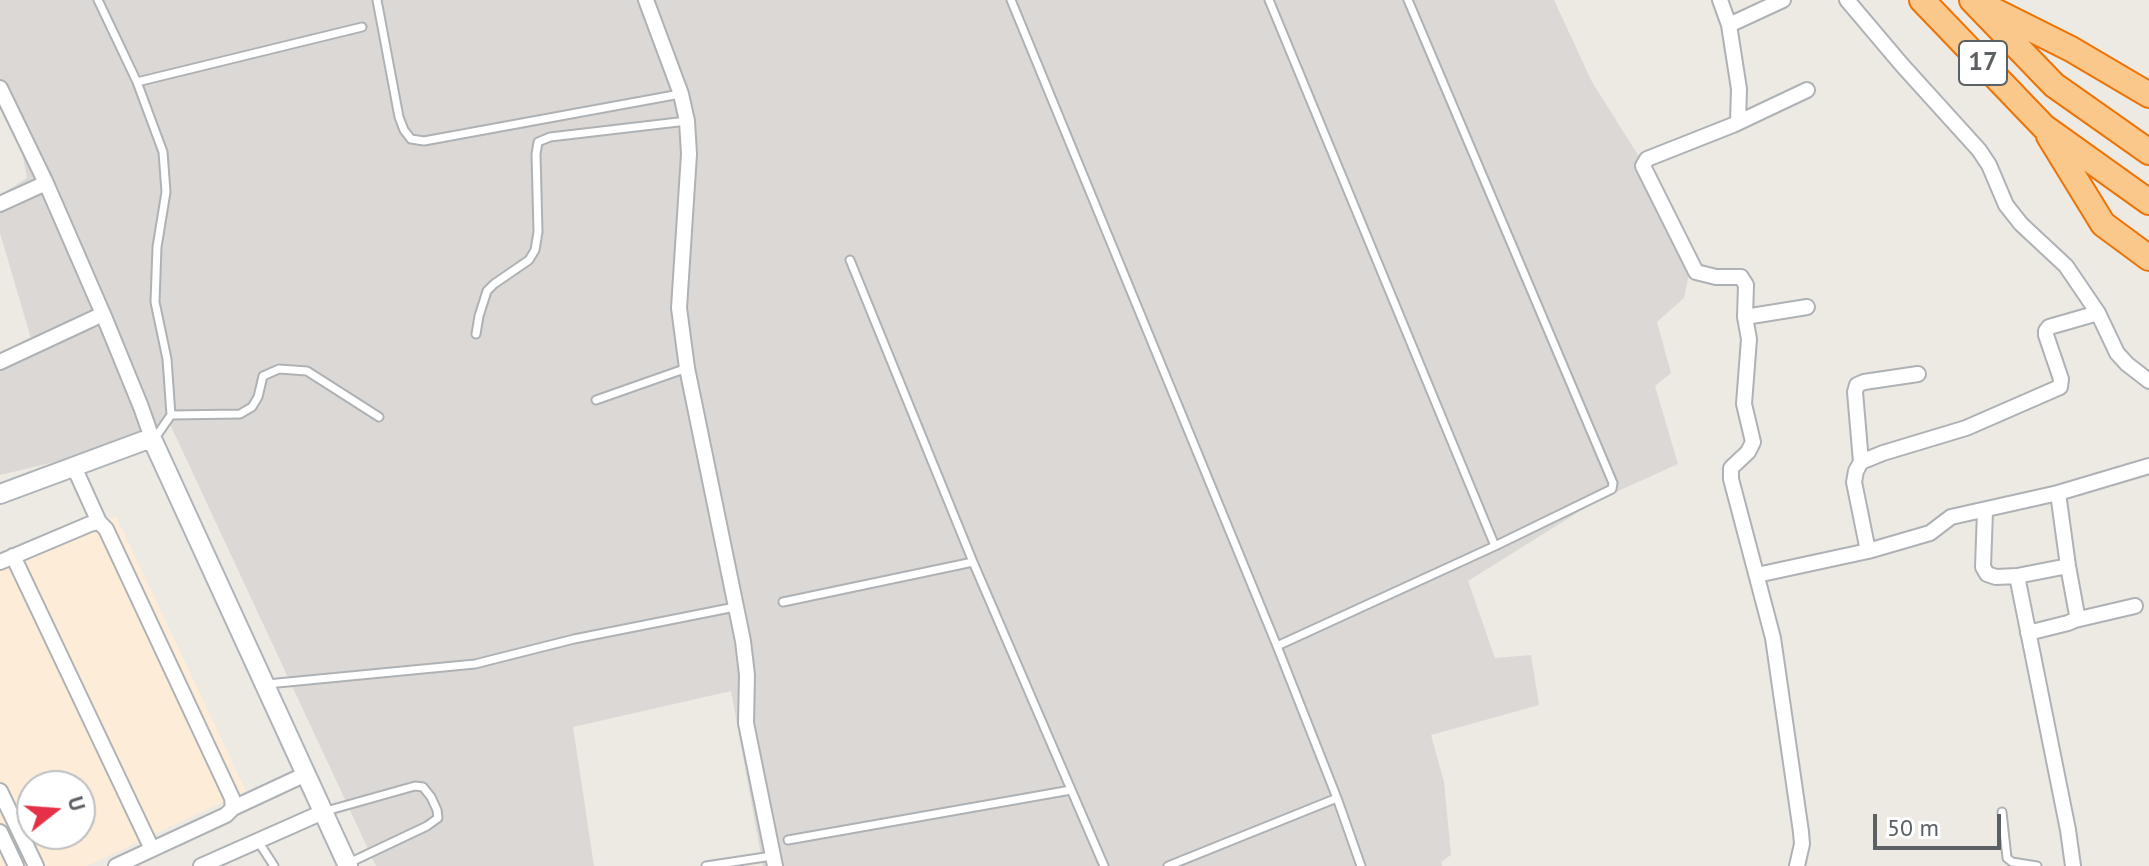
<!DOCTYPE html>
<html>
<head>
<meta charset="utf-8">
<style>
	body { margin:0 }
	#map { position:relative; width:2149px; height:866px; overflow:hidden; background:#ede9e3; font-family:"PT Sans",sans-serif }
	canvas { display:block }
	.north { position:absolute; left:16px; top:770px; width:80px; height:80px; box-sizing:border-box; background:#fff; border:2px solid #bdbfc1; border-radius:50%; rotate:73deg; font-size:22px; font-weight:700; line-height:32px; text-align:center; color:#5b6063 }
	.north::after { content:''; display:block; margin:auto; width:28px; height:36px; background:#e63048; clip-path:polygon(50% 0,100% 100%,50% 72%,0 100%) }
	.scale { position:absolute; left:1873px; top:814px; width:128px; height:36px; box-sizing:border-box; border:4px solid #5b6063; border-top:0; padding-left:10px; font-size:24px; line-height:28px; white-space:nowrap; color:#5b6063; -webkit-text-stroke:6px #fff; paint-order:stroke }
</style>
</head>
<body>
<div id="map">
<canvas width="2149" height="866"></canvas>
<div class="north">U</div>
<div class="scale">50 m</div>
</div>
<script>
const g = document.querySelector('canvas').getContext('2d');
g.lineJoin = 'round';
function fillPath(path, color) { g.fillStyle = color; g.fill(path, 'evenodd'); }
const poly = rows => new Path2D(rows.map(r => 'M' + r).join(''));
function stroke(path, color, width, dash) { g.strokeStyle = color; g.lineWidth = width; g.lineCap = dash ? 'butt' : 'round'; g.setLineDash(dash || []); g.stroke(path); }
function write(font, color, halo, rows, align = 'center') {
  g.font = font + ' "PT Sans",sans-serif'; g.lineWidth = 6; g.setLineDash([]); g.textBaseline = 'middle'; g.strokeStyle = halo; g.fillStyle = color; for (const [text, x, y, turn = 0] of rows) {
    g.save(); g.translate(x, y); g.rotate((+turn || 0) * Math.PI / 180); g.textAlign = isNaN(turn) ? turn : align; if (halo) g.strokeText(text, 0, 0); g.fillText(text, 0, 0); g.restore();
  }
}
const commercial = poly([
	[116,516,246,791,87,866,0,866,0,567],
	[32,786,80,786,80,834,32,834]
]);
const industrial = poly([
	[0,0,1554,0,1592,82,1655,182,1691,263,1684,298,1657,322,1671,373,1655,386,1678,464,1596,501,1468,581,1495,658,1531,655,1539,705,1431,735,1444,782,1451,855,1441,862,1442,866,763,866,731,691,573,727,594,866,376,866,169,422,143,441,0,475,0,353,32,342,0,233,0,195,27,178,18,132,0,94]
]);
const service = poly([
	[98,0,137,82,163,152,166,192,157,247,155,302,167,359,171,415,153,441],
	[377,0,399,117,404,130,411,139,424,141,680,94],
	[1011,0,1277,646,1337,798,1361,866],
	[1269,0,1495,546],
	[137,82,362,27],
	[850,260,973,562,1104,866],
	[476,334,479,316,487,291,494,284,529,260,535,250,538,232,536,154,538,142,550,137,687,121],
	[596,400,687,368],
	[171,415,240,414,252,407,258,397,263,376,279,369,307,371,379,417],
	[783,602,973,562],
	[1277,646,1495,546,1612,489,1613,483,1408,0],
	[267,684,475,664,574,639,735,607],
	[326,811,415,786,423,787,431,797,437,810,438,818,427,826,349,863],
	[2002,812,2007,858,2012,862,2037,866],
	[788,840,1071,790],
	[258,841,274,866],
	[706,866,772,856],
	[1168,866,1337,798]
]);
const minor = poly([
	[646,0,681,94,687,121,689,154,679,308,687,368,743,641,747,675,746,723,775,866],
	[1720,0,1729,25,1739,89,1738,122],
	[1847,0,1902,65,1979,150,1989,165,2006,205,2021,224,2066,266,2098,313,2117,353,2127,364,2149,381],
	[1729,25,1783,0],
	[0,88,46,183,103,314,141,407,153,441],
	[0,204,46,183],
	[1745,317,1807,307],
	[0,362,103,314],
	[1861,462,1883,453,1966,428,2060,387,2061,379,2046,335,2046,331,2049,327,2098,313],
	[74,467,99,522],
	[1985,511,1983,567,1987,574,1996,577,2017,576,2068,566],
	[1868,551,1854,482,1856,471,1861,462,1855,392,1857,385,1864,382,1918,374],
	[13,556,152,849],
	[0,562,90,524,99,522,106,529,232,798,233,808,226,815,116,866],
	[1757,575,1868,551,1930,533,1951,517,2058,493,2149,466],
	[2017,576,2068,830,2073,866],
	[2075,620,2135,606],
	[2028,633,2068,623,2075,620,2077,615,2068,566,2058,493],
	[0,791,36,866],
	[233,808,306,774],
	[0,832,16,866],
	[201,866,323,812],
	[1797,866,1802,844,1801,832,1773,638,1731,479,1731,468,1748,452,1753,442,1744,404,1749,339,1745,317,1746,285,1741,277,1716,277,1696,272,1643,166,1647,159,1733,125,1807,90]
]);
const secondary = poly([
	[0,494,143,441,153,441,348,866]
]);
const motorway = poly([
	[1922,0,2044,127,2149,202],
	[1972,0,2054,85,2149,152],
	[1987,7,2071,49,2149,95],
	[2049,136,2103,224,2149,258]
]);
const shields = [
	[1983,63,48]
];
const shieldNames = [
	["17",1983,63]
];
fillPath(commercial, '#fdedd8');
fillPath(industrial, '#dcd8d5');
stroke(service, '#aeb2b5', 11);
stroke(minor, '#aeb2b5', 18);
stroke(secondary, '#afb4b8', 22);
stroke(motorway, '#ec7304', 28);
stroke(service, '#fff', 7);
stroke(minor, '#fff', 14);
stroke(secondary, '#fff', 18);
stroke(motorway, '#fbc88c', 24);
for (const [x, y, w] of shields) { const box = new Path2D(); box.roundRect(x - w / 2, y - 22, w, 44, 6); g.fillStyle = '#fff'; g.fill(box); stroke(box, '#5b6063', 2); }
write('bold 26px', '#5b6063', null, shieldNames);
</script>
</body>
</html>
